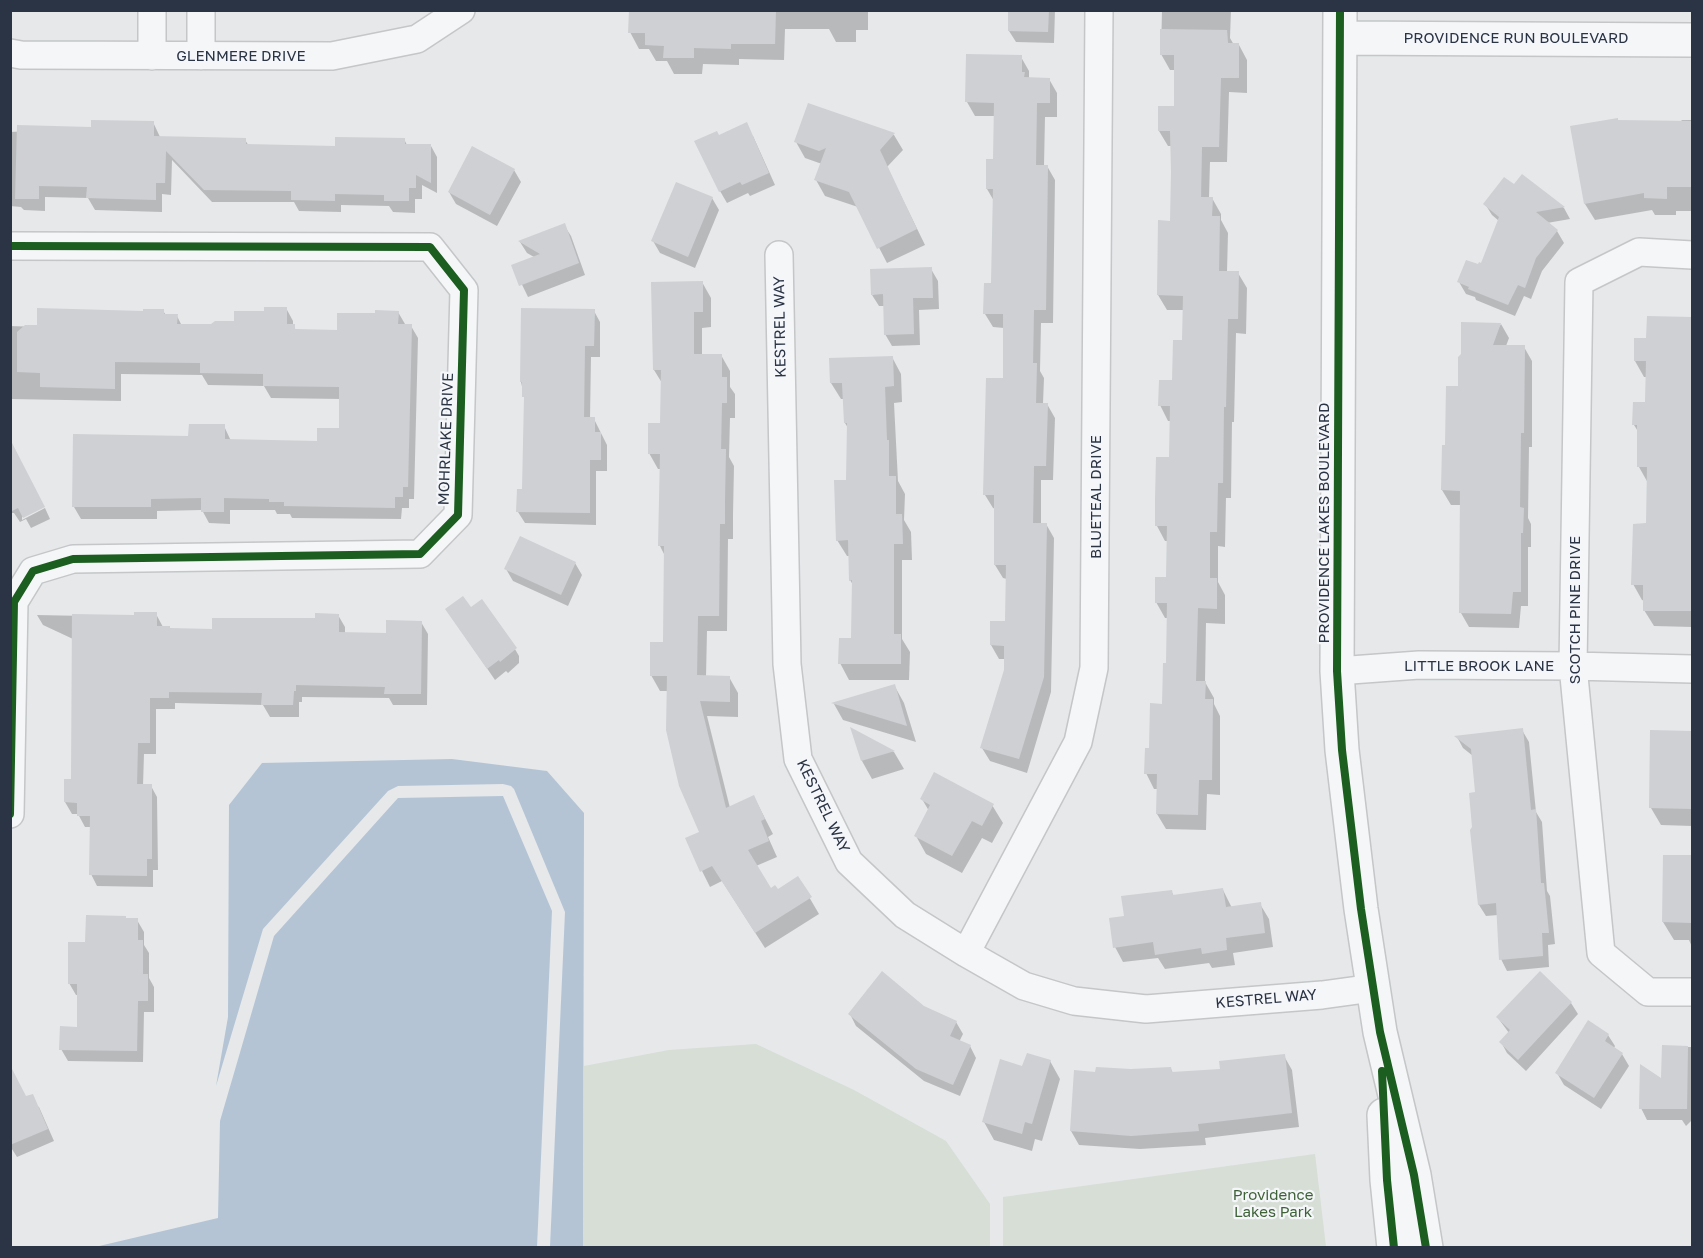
<!DOCTYPE html>
<html>
<head>
<meta charset="utf-8">
<style>
	body { margin:0 }
	#map { position:relative; width:1703px; height:1258px; overflow:hidden; background:#e6e8ea; font-family:"Golos Text",sans-serif }
	canvas { display:block }
	.frame { position:absolute; inset:0; border:12px solid #2b3445; pointer-events:none }
</style>
</head>
<body>
<div id="map">
<canvas width="1703" height="1258"></canvas>
<div class="frame"></div>
</div>
<script>
const g = document.querySelector('canvas').getContext('2d');
g.lineJoin = 'round';
function fillPath(path, color) { g.fillStyle = color; g.fill(path, 'evenodd'); }
const poly = rows => new Path2D(rows.map(r => 'M' + r).join(''));
function stroke(path, color, width, dash) { g.strokeStyle = color; g.lineWidth = width; g.lineCap = dash ? 'butt' : 'round'; g.setLineDash(dash || []); g.stroke(path); }
function write(font, color, halo, rows, align = 'center') {
  g.font = font + ' "Golos Text",sans-serif'; g.lineWidth = 4.5; g.setLineDash([]); g.textBaseline = 'middle'; g.strokeStyle = halo; g.fillStyle = color; for (const [text, x, y, turn = 0] of rows) {
    g.save(); g.translate(x, y); g.rotate((+turn || 0) * Math.PI / 180); g.textAlign = isNaN(turn) ? turn : align; if (halo) g.strokeText(text, 0, 0); g.fillText(text, 0, 0); g.restore();
  }
}
const green = poly([
	[756,1044,854,1090,946,1141,990,1204,990,1247,583,1247,584,1066,669,1050],
	[1315,1154,1326,1247,1003,1247,1003,1197]
]);
const water = poly([
	[452,759,547,771,584,813,583,1247,550,1247,565,912,514,789,511,786,503,784,398,786,388,791,263,929,216,1086,228,1017,229,805,262,763],
	[503,796,552,911,537,1247,95,1247,218,1218,220,1121,274,936,398,798]
]);
const shadow = poly([
	[630,10,868,10,868,30,856,30,856,42,836,42,829,29,785,29,784,60,739,59,739,65,703,64,702,74,674,74,667,61,656,61,649,49,639,49,630,32],
	[1010,10,1055,10,1054,43,1016,42,1009,31],
	[1162,10,1231,10,1230,38,1234,45,1239,45,1247,60,1247,93,1229,92,1227,162,1210,162,1209,198,1212,198,1221,214,1221,220,1228,233,1227,272,1238,273,1247,288,1246,334,1236,333,1234,422,1232,422,1231,498,1226,498,1225,547,1218,546,1218,582,1225,595,1225,624,1206,623,1205,682,1214,698,1214,704,1220,716,1220,795,1207,794,1206,830,1166,829,1157,814,1158,789,1154,789,1146,773,1164,705,1168,665,1168,618,1165,618,1156,602,1168,579,1168,541,1165,541,1157,526,1170,458,1171,421,1168,421,1160,405,1173,382,1183,342,1184,310,1167,310,1158,295,1171,222,1171,146,1168,146,1159,131,1175,108,1176,70,1170,70,1161,54],
	[1021,57,1029,71,1029,79,1049,79,1057,93,1057,117,1045,117,1044,166,1047,166,1055,180,1053,323,1041,323,1040,371,1044,378,1043,404,1047,404,1055,418,1053,480,1041,480,1041,524,1046,524,1054,538,1051,692,1027,773,990,761,982,748,1005,670,1006,659,999,659,991,645,1006,623,1007,579,1003,578,995,565,996,509,993,508,985,495,1004,380,1004,328,993,327,985,314,993,285,994,201,987,189,995,161,996,116,975,116,967,102],
	[809,105,894,135,903,150,887,167,925,245,887,263,858,207,825,196,816,180,822,164,805,158,796,142],
	[1682,120,1692,120,1692,211,1676,211,1676,215,1655,215,1652,210,1595,220,1585,204,1618,121,1680,122],
	[153,122,160,137,245,140,249,146,336,148,404,139,407,145,431,146,437,157,437,193,422,185,422,199,415,199,415,213,393,212,389,206,341,205,341,212,299,211,294,202,212,202,172,160,171,195,162,194,162,212,95,210,88,198,45,197,45,211,24,210,21,207,10,206,10,132,93,128],
	[753,136,775,185,750,196,748,193,727,203,720,191,719,137],
	[514,170,521,182,497,226,456,204,449,192],
	[1523,176,1564,208,1570,219,1547,223,1557,231,1564,243,1542,271,1531,299,1524,296,1515,316,1476,300,1475,297,1466,294,1459,282,1482,265,1499,221,1492,215,1485,204,1514,186],
	[712,198,719,210,695,268,660,253,653,241],
	[564,225,571,236,585,275,528,297,513,266,534,257,527,253,520,242],
	[931,269,938,281,939,309,919,310,920,345,892,346,885,334,884,306,879,306,872,295],
	[702,282,711,298,711,327,702,328,702,355,721,355,730,371,730,387,735,394,735,418,730,418,729,457,734,466,733,515,733,539,728,539,727,631,707,631,706,677,729,677,738,693,738,717,707,716,730,808,754,797,773,834,768,837,777,857,756,866,770,890,777,891,798,878,819,914,765,948,722,881,710,887,702,871,701,833,668,691,660,691,651,675,665,643,665,556,660,546,661,469,658,469,649,453,662,425,662,383,654,370],
	[286,308,293,321,293,326,297,331,338,331,398,312,405,324,411,326,418,338,414,499,409,499,409,508,402,508,401,519,292,518,290,514,277,514,275,510,230,510,230,524,209,523,202,510,157,511,157,519,81,519,74,507,75,436,190,437,224,426,231,441,318,442,340,430,341,399,271,398,264,386,208,385,202,375,121,374,121,401,10,399,10,326,39,327,163,311,166,315,177,316,182,326,212,326,236,322],
	[594,311,600,322,600,357,591,357,590,419,594,419,607,445,607,471,596,471,596,525,525,523,518,512,524,490,525,400,521,382],
	[1648,318,1692,318,1692,627,1654,626,1644,610,1645,601,1642,600,1633,584,1647,525,1648,483,1639,467,1639,433,1634,425,1647,404,1647,377,1644,377,1635,361,1648,340],
	[1501,324,1509,338,1506,346,1524,347,1532,361,1532,447,1529,447,1528,518,1531,524,1531,547,1528,547,1528,606,1521,606,1519,628,1469,627,1461,613,1462,505,1451,505,1442,490,1447,447,1459,388],
	[892,357,901,374,902,402,894,403,898,481,905,494,904,520,911,532,912,560,902,560,902,639,910,652,909,680,849,680,840,663,852,639,853,585,850,580,850,556,847,556,837,540,847,481,848,428,845,423,844,399,841,399,831,383],
	[10,442,43,506,22,517,22,520,45,508,50,519,31,528,26,519,20,522,14,513,10,513],
	[575,563,582,575,568,606,513,581,506,569],
	[471,609,512,644,519,656,519,663,508,673,506,671,495,680,447,610],
	[156,614,163,627,171,630,213,631,316,620,338,615,345,627,345,634,387,635,421,622,428,634,427,705,393,705,389,698,302,697,302,702,299,702,299,717,270,717,263,705,175,703,175,709,156,709,156,754,144,754,143,786,151,786,157,797,158,870,153,870,153,887,97,886,91,874,92,827,85,827,78,814,72,814,65,802,72,781,73,639,43,625,37,615,135,617],
	[894,685,904,703,916,742,843,720,834,704],
	[853,730,894,752,904,769,872,779,862,761],
	[1522,730,1529,742,1536,812,1542,822,1547,891,1550,896,1555,944,1548,945,1549,967,1507,971,1501,959,1498,915,1486,916,1479,905,1477,794,1473,756,1463,748,1457,737],
	[1652,731,1692,732,1692,826,1661,825,1651,808],
	[922,799,992,805,1003,823,992,843,982,838,962,873,926,854,916,836,929,811],
	[1665,857,1692,857,1692,947,1689,940,1674,940,1663,922],
	[1223,890,1232,908,1260,904,1269,919,1273,947,1233,953,1235,965,1212,968,1209,963,1165,969,1158,958,1123,962,1115,947,1126,917,1171,891,1174,896],
	[127,920,137,920,144,932,144,945,149,953,149,978,154,987,154,1012,144,1012,143,1062,68,1061,61,1049,78,1028,79,995,76,995,69,983,87,943],
	[1571,1003,1578,1014,1526,1071,1507,1053,1501,1042,1509,1033,1498,1018],
	[924,1007,956,1022,963,1034,959,1042,970,1046,976,1058,960,1096,924,1081,856,1026,850,1014],
	[1608,1035,1615,1046,1614,1048,1622,1054,1629,1066,1601,1109,1564,1085,1557,1073],
	[1664,1047,1692,1047,1692,1120,1686,1126,1682,1120,1647,1120,1641,1108,1663,1081],
	[1284,1056,1292,1070,1299,1127,1205,1138,1206,1145,1140,1149,1079,1145,1071,1131,1075,1072,1097,1074,1171,1069,1173,1073,1222,1071],
	[1050,1061,1060,1079,1042,1141,1035,1139,1032,1151,994,1140,984,1122,1023,1068],
	[10,1092,39,1107,54,1141,17,1157,10,1146]
]);
const building = poly([
	[629,10,776,10,775,44,731,44,731,49,694,48,694,58,663,58,664,46,645,45,645,33,628,33],
	[1008,10,1049,10,1048,32,1008,31],
	[1160,29,1227,30,1228,43,1239,43,1239,78,1221,78,1219,147,1202,147,1201,197,1213,197,1212,216,1220,216,1219,271,1239,271,1238,319,1228,319,1226,407,1224,407,1223,483,1218,483,1217,532,1210,532,1210,578,1217,578,1217,609,1198,608,1196,681,1206,681,1205,699,1213,699,1212,780,1199,780,1198,815,1156,814,1157,774,1144,774,1145,748,1149,748,1150,703,1162,704,1163,663,1166,663,1167,603,1155,603,1155,577,1166,577,1167,526,1155,526,1155,500,1156,457,1169,457,1170,406,1158,406,1159,380,1172,380,1173,340,1182,340,1183,296,1157,295,1158,220,1170,221,1171,172,1170,131,1158,131,1158,106,1174,106,1174,55,1160,55],
	[966,54,1022,55,1022,72,1025,72,1024,77,1050,78,1050,103,1037,103,1036,165,1048,165,1046,310,1034,310,1033,363,1037,363,1036,403,1048,403,1046,466,1034,466,1033,523,1047,523,1044,677,1019,759,980,748,1004,670,1004,646,990,645,990,621,1005,621,1006,565,994,565,994,495,983,495,986,378,1003,378,1003,314,983,314,984,283,991,283,993,189,986,189,986,159,993,159,994,103,965,102],
	[808,103,895,133,880,150,917,229,877,249,849,192,814,180,826,148,819,151,794,142],
	[1618,118,1618,120,1692,121,1692,187,1667,187,1667,199,1644,198,1644,193,1584,204,1570,126],
	[91,120,154,121,154,136,246,138,246,144,335,146,335,137,405,138,405,144,431,144,431,183,416,175,416,188,409,188,409,201,384,201,384,195,335,194,335,201,291,200,291,191,204,190,166,151,165,183,156,183,156,200,86,198,87,187,39,186,39,199,15,199,17,125,91,127],
	[747,122,769,173,742,185,740,182,719,192,694,141,717,131,719,135],
	[472,146,515,169,490,215,448,192],
	[1522,174,1565,207,1536,212,1558,230,1536,258,1525,288,1518,285,1508,305,1468,289,1469,287,1457,282,1466,260,1478,264,1479,262,1481,263,1499,217,1483,204,1504,177,1514,184],
	[676,182,713,197,688,257,651,241],
	[565,223,579,263,519,286,511,265,540,254,518,241],
	[932,267,933,298,913,298,914,334,884,335,883,294,871,295,870,269],
	[703,281,703,312,694,312,694,354,722,354,722,377,727,377,727,403,722,403,721,449,726,449,725,498,725,524,720,524,719,616,698,616,697,675,730,676,730,702,700,701,726,808,754,795,765,819,761,821,769,841,748,850,771,888,775,885,778,889,798,876,812,897,755,933,712,866,700,872,685,838,699,832,679,786,666,730,667,676,650,676,650,642,663,642,664,546,658,546,660,454,648,454,648,423,660,423,661,370,653,370,651,282],
	[264,307,287,307,287,324,295,324,295,329,337,330,337,313,375,313,375,310,399,311,398,324,412,324,408,487,403,487,403,497,395,497,395,508,284,506,284,502,269,502,269,499,224,498,224,512,201,512,201,498,151,499,151,507,72,507,73,434,188,436,189,424,225,424,225,439,317,441,317,428,339,428,339,387,263,386,263,374,200,373,200,363,115,362,115,389,40,387,40,373,17,372,17,332,25,325,37,325,37,308,143,311,143,309,164,309,164,314,178,314,177,324,211,324,215,321,234,321,234,311,264,311],
	[521,308,595,309,594,346,585,346,584,417,595,417,595,432,601,432,601,460,590,460,590,513,516,512,517,489,522,489,524,397,522,397,522,382,520,382],
	[1647,316,1692,317,1692,611,1643,611,1643,585,1631,585,1633,524,1646,523,1647,467,1637,467,1637,425,1632,425,1633,402,1645,402,1646,361,1634,361,1634,338,1646,338],
	[1461,322,1501,323,1493,345,1525,345,1524,433,1521,433,1520,507,1524,508,1523,533,1521,533,1521,592,1513,592,1511,614,1459,613,1460,491,1441,490,1442,445,1445,445,1446,386,1458,386,1458,357,1461,354],
	[893,356,894,386,885,387,887,440,889,440,889,476,896,476,896,514,902,514,903,544,894,544,894,634,901,634,901,664,838,664,839,638,851,638,852,580,849,581,848,540,836,541,834,480,846,480,847,423,844,423,842,383,830,383,829,358],
	[10,439,45,507,23,518,18,508,10,512],
	[520,536,576,562,561,595,504,569],
	[463,596,471,607,482,599,517,648,500,662,499,660,487,669,445,609],
	[134,612,157,612,157,626,170,626,170,628,212,629,212,618,315,618,315,613,339,614,339,632,386,633,386,620,422,621,421,694,384,694,385,687,296,685,296,691,294,691,293,705,261,705,262,693,169,692,169,698,150,698,150,743,138,743,137,784,152,784,152,859,147,859,147,876,89,875,90,816,77,816,77,803,64,802,64,779,71,779,72,614,134,615],
	[895,684,907,726,831,703],
	[850,727,895,751,861,761],
	[1523,728,1531,810,1536,809,1541,883,1544,883,1549,933,1542,933,1543,956,1499,960,1496,903,1478,905,1470,830,1472,827,1469,793,1475,792,1471,749,1454,736],
	[1650,730,1692,731,1692,809,1649,808],
	[934,772,994,804,982,826,972,821,952,856,914,836,930,805,920,799],
	[1663,855,1692,855,1692,923,1662,922],
	[1223,888,1226,907,1261,902,1265,933,1226,938,1227,950,1202,954,1201,948,1155,955,1153,942,1113,948,1109,918,1124,916,1121,896,1172,890,1173,895],
	[86,915,126,916,126,918,138,918,138,940,143,940,143,974,148,974,148,1001,138,1001,137,1051,59,1050,60,1026,77,1027,77,984,68,984,68,942,85,942],
	[882,971,924,1006,957,1021,950,1036,971,1045,953,1085,916,1069,848,1014],
	[1540,971,1572,1002,1518,1060,1499,1042,1510,1030,1496,1017],
	[1588,1020,1609,1034,1605,1041,1623,1053,1594,1098,1555,1073],
	[1662,1045,1688,1046,1687,1109,1639,1109,1640,1064,1661,1078],
	[1027,1053,1051,1060,1032,1124,1025,1122,1022,1134,982,1122,1000,1059,1022,1066],
	[1285,1054,1292,1113,1198,1124,1199,1131,1131,1136,1070,1131,1074,1070,1095,1072,1096,1067,1131,1069,1171,1067,1172,1072,1220,1069,1219,1061],
	[10,1065,26,1096,33,1094,48,1129,10,1145]
]);
const minor = poly([
	[201,10,201,56],
	[10,53,21,55,332,56,417,39,461,10],
	[152,56,152,10],
	[10,246,430,247,464,290,458,515,420,554,73,559,33,571,14,602,10,814],
	[779,255,787,664,798,759,849,862,905,915,966,953,1024,986,1074,1001,1146,1009,1322,995,1373,988],
	[1692,255,1639,252,1579,282,1573,666,1601,953,1648,992,1692,992],
	[1337,671,1419,665,1573,666,1692,669],
	[966,953,1078,742,1094,668,1099,10]
]);
const tertiary = poly([
	[1340,10,1337,671,1342,750,1361,909,1380,1032,1414,1175,1426,1248],
	[1340,38,1692,40],
	[1384,1115,1387,1180,1394,1248]
]);
const cycleway = poly([
	[1340,10,1337,671,1342,750,1361,909,1380,1032,1414,1175,1426,1248],
	[10,246,430,247,464,290,458,515,420,554,73,559,33,571,14,602,10,814],
	[1382,1071,1387,1180,1394,1248]
]);
const streetNames = [
	["PROVIDENCE RUN BOULEVARD",1516,38],
	["GLENMERE DRIVE",241,56],
	["KESTREL WAY",780,327,-91],
	["MOHRLAKE DRIVE",446,439,-88],
	["BLUETEAL DRIVE",1096,497,-90],
	["PROVIDENCE LAKES BOULEVARD",1324,523,-90],
	["SCOTCH PINE DRIVE",1575,610,-90],
	["LITTLE BROOK LANE",1479,666],
	["KESTREL WAY",823,806,64],
	["KESTREL WAY",1266,999,-5]
];
const parkNames = [
	["Providence",1273,1195],
	["Lakes Park",1273,1212]
];
fillPath(green, '#d6ded6');
fillPath(water, '#b4c4d5');
fillPath(shadow, '#0003');
fillPath(building, '#ced0d3');
stroke(minor, '#c4c6c8', 30);
stroke(tertiary, '#c4c6c8', 36);
stroke(minor, '#f5f6f7', 27);
stroke(tertiary, '#f5f6f7', 33);
stroke(cycleway, '#1b5e20', 8);
write('15px', '#2b3445', '#f4f6f9', streetNames);
write('15px', '#3f6138', '#f4f6f9', parkNames);
</script>
</body>
</html>
